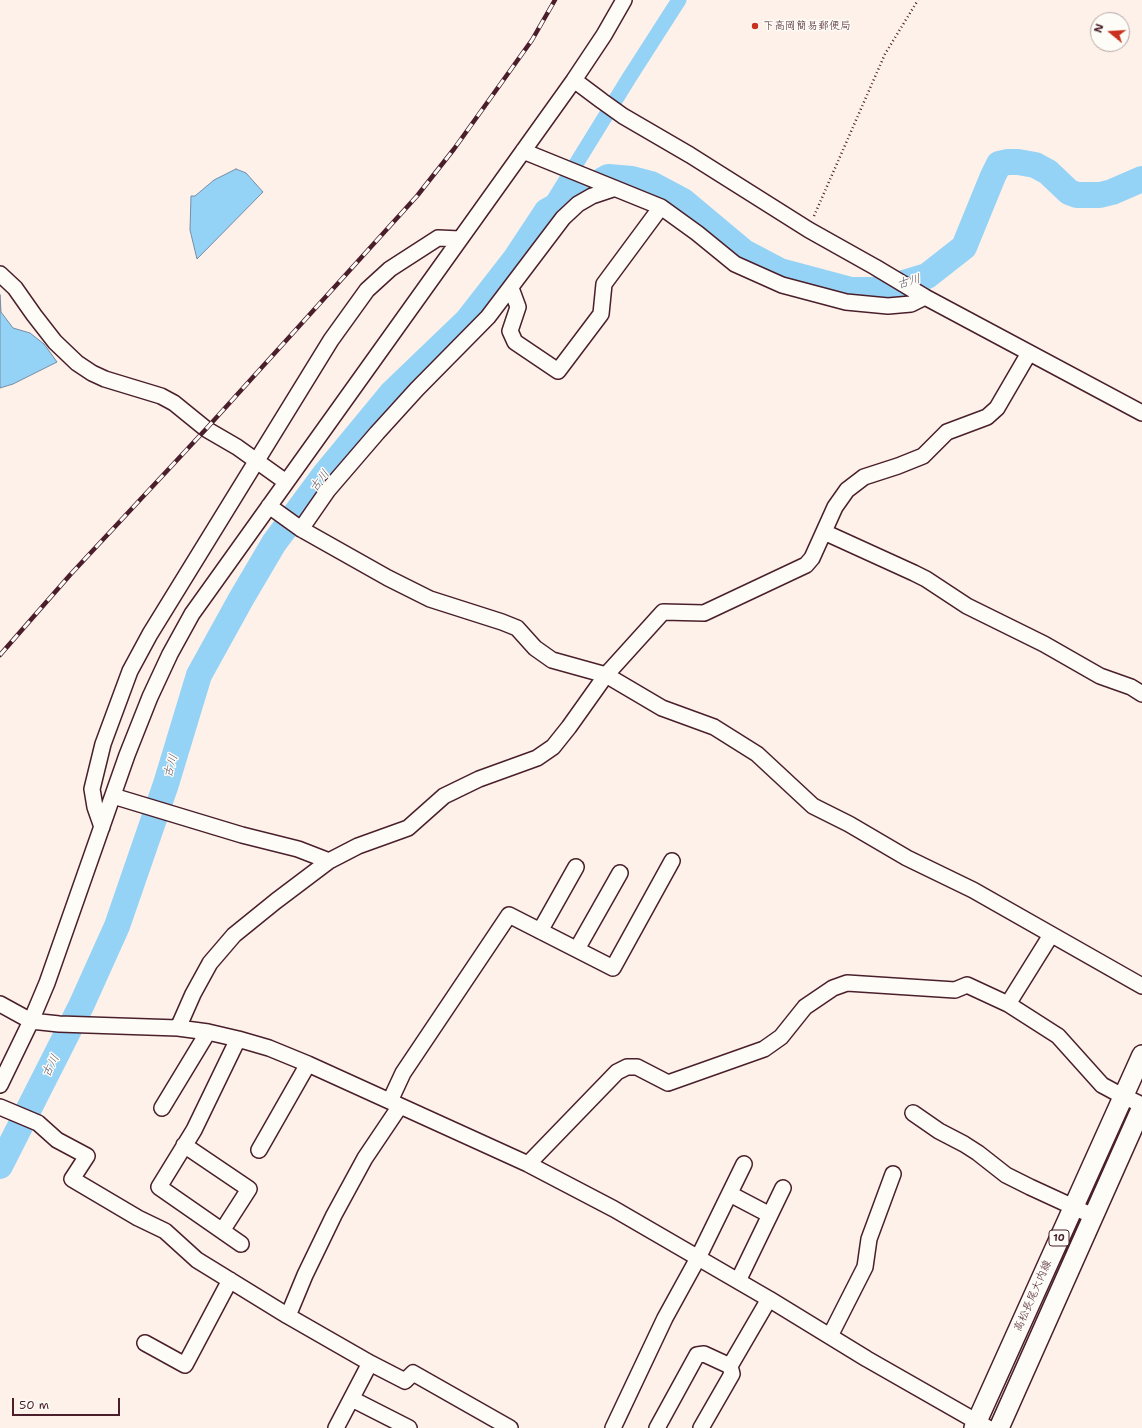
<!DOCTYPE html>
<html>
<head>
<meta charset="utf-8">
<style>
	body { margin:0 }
	#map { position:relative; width:1142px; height:1428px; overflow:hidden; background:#fdf1e9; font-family:"Shantell Sans",sans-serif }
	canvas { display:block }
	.north { position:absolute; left:1090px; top:12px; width:40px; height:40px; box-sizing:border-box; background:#fdfcf7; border:1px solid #b5a4a5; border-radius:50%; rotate:288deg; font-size:11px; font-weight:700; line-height:16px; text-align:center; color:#4a1f2b }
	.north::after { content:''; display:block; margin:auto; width:14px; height:18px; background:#c8321e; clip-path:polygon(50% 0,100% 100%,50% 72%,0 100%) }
	.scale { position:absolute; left:12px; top:1398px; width:108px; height:18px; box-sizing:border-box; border:2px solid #4a1f2b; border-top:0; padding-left:5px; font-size:12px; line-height:14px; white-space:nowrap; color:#4a1f2b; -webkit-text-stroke:3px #fdfcf7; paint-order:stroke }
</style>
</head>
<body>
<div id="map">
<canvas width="1142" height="1428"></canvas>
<div class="north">N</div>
<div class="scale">50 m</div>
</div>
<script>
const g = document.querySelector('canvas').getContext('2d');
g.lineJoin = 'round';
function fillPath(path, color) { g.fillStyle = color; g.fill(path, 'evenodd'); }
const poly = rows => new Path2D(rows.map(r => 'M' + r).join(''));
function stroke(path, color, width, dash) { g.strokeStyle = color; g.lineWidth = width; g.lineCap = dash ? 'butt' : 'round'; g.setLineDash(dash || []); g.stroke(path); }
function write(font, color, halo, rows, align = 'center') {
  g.font = font + ' "Shantell Sans","Klee One",sans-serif'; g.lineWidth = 3; g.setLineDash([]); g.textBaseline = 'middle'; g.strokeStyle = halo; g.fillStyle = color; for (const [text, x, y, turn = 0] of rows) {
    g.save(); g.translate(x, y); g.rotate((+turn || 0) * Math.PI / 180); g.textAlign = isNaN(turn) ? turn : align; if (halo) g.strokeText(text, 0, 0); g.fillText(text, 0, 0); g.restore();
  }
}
const water = poly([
	[236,169,246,173,263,192,197,259,190,230,191,196,195,196,214,180,236,169],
	[0,295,1,312,13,328,30,333,44,344,57,362,13,384,0,388,0,295]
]);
const canal = poly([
	[547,211,629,78,679,0]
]);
const river = poly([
	[0,1166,81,1006,117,926,166,784,199,675,241,599,274,543,325,474,391,394,467,321,516,258,547,211,608,177,632,179,651,184,683,201,744,252,780,271,851,290,881,290,927,276,964,247,993,176,999,164,1008,162,1018,162,1035,165,1048,172,1069,192,1077,195,1100,195,1112,192,1142,179]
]);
const path = poly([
	[814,216,885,54,918,0]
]);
const minor = poly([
	[574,80,602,101,623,116,690,155,809,230,875,267,925,297,1142,413],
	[523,151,661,207,697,233,735,264,782,285,846,302,888,306,911,304,925,297],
	[0,274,15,288,34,315,55,342,77,363,92,373,105,379,161,396,174,403,206,429,237,447,286,482],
	[511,288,518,307,510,331,515,342,558,371,601,314,604,284,661,207],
	[269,506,301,529,388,578,430,599,502,622,517,628,535,648,552,660,606,675,662,708,714,727,757,754,813,806,849,824,907,858,973,890,1142,986],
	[301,529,328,490,377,433,417,389,488,317,563,218,578,204,592,196,613,189],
	[824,532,914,573,926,579,967,606,1044,644,1100,676,1131,687,1142,694],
	[113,796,242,835,298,849,329,861],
	[102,827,95,807,92,789,103,744,130,671,150,634,331,340,367,290,390,269,438,238,460,239],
	[540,931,576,867],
	[1051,935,1008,1004,1058,1036,1102,1085,1115,1092,1142,1105],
	[577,949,620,873],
	[0,1004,31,1021,59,1024,178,1028,208,1032,238,1039,269,1048,308,1064,528,1164,614,1209,769,1299,867,1359,988,1428],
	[178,1028,193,994,210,963,234,935,276,901,329,861,358,846,408,828,444,796,479,779,537,758,553,747,569,727,606,675,663,612,704,613,806,565,812,558,835,507,847,490,864,477,898,466,923,456,947,432,987,417,997,408,1029,353],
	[238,1039,194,1130,159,1187,241,1244],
	[0,1085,31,1021,47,983,127,755,150,697,170,654,192,614,574,80,604,35,624,0],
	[390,1101,403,1073,509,915,613,968,672,861],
	[0,1107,38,1123,57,1140,87,1156,72,1179,138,1218,165,1231,197,1260,288,1316,370,1363,405,1381,413,1373,510,1428],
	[162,1108,208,1032],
	[913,1113,939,1131,964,1144,978,1153,1006,1175,1030,1187,1093,1216],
	[184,1145,249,1189,222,1231],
	[259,1150,308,1064],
	[528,1164,617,1072,627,1067,637,1067,668,1083,764,1049,781,1037,805,1007,833,988,847,983,955,990,967,985,1008,1004],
	[730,1194,770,1215],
	[738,1281,783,1188],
	[288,1316,305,1275,334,1215,365,1158,400,1106],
	[830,1336,865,1267,869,1239,893,1174],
	[145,1343,185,1365,230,1280],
	[730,1366,769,1299],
	[352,1399,409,1428],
	[336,1428,370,1363],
	[613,1428,665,1318,698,1258,744,1164],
	[657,1428,697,1355,704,1354,730,1366,732,1374,701,1428]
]);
const major = poly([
	[974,1428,1142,1055],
	[999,1428,1142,1107]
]);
const rail = poly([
	[0,655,70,575,206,429,417,196,454,149,532,40,555,0]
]);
const markers = [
	[755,26,4,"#c8321e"]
];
const shields = [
	[1059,1238,20]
];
const shieldNames = [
	["10",1059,1238]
];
const poiNames = [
	["下高岡簡易郵便局",763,26]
];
const streetNames = [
	["高松長尾大内線",1033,1296,-66]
];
const waterNames = [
	["古川",909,282,-16],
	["古川",320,481,-53],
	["古川",171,766,-73],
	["古川",51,1066,-63]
];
fillPath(water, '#95d3f6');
stroke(water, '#778ba5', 1);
stroke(canal, '#95d3f6', 15);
stroke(river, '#95d3f6', 26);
stroke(minor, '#4a1f2b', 18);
stroke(major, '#4a1f2b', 22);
stroke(path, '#4a1f2b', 2.5, [1, 3]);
stroke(minor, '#fdfcf7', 15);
stroke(major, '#fdfcf7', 19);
stroke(rail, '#4a1f2b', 4.5);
stroke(rail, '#fdfcf7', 3, [9]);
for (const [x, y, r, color] of markers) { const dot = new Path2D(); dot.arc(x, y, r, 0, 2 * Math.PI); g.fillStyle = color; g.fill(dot); stroke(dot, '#fdfcf7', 1.5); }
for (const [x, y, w] of shields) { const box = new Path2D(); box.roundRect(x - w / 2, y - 8, w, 16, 3); g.fillStyle = '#fdfcf7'; g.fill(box); stroke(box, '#4a1f2b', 1); }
write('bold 10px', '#4a1f2b', null, shieldNames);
write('11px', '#4a1f2b', '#fdfcf7', poiNames, 'left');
write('11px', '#4a1f2b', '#fdfcf7', streetNames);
write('italic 12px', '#605568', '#fdfcf7', waterNames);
</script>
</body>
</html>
